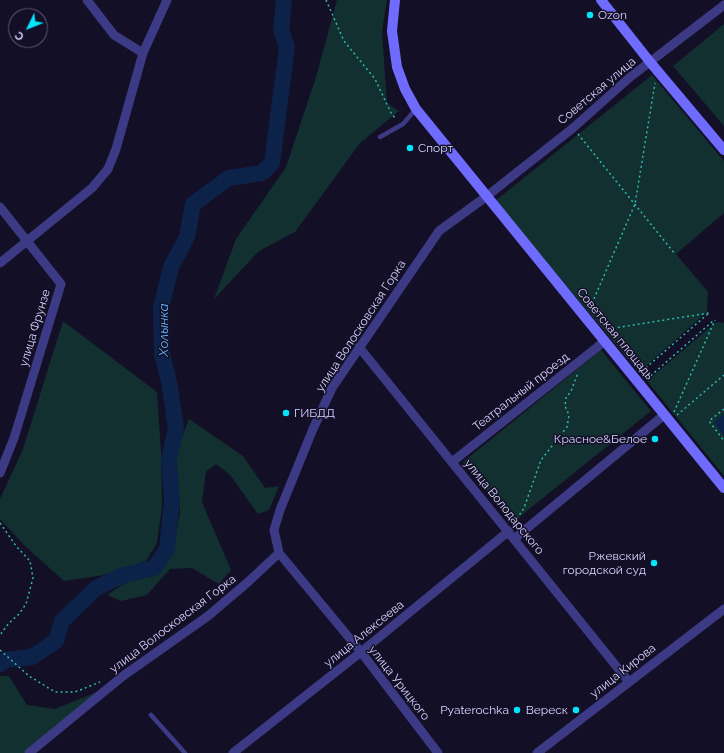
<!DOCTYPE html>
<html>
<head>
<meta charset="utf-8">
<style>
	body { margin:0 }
	#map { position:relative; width:724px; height:753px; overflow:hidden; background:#130f26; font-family:Raleway,sans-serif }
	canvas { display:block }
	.north { position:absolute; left:8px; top:8px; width:40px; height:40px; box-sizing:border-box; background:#130f26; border:1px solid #625e7d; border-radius:50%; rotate:227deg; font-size:11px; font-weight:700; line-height:16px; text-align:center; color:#d9d4ff }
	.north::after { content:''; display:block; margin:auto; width:14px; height:18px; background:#00e5ff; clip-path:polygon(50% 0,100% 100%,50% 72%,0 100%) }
</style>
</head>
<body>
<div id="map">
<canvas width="724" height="753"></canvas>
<div class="north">С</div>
</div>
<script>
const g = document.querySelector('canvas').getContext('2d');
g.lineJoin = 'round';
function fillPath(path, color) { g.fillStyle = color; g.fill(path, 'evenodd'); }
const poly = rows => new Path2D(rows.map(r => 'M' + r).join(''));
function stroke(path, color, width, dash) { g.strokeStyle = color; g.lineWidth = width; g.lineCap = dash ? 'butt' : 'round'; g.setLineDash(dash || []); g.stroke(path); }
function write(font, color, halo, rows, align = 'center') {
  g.font = font + ' Raleway,sans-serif'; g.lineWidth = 3; g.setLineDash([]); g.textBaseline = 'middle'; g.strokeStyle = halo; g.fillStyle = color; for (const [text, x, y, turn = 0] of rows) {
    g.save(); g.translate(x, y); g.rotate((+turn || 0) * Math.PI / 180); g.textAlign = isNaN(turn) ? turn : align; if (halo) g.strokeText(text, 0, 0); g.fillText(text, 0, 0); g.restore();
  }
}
const green = poly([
	[337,0,387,0,382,32,387,103,399,111,360,143,295,232,259,251,214,299,236,239,286,167,316,77],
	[724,24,724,126,673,66],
	[652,75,724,161,724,213,676,254,708,292,707,312,639,372,495,201],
	[63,321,157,392,161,452,162,506,157,543,146,561,104,575,64,581,25,546,0,519,0,499,23,449],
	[716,322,724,323,724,476,647,381],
	[601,350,651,411,512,523,463,462],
	[189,419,243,456,265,488,279,486,269,510,258,514,230,475,216,464,206,472,202,502,231,570,219,584,192,568,170,569,147,595,121,601,107,595,131,579,160,570,174,545,180,512,176,453],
	[0,676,9,676,27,705,55,709,111,686,27,753,0,753]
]);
const water = poly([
	[724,415,724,436,714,422]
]);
const river = poly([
	[0,664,6,660,32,657,56,641,62,621,96,588,124,575,154,568,167,549,172,499,169,459,176,428,169,382,162,354,161,308,171,267,187,237,193,204,229,178,262,173,272,163,287,47,281,30,284,0]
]);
const path = poly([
	[326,0,344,41,375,79,392,115,397,119],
	[578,134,675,254],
	[590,308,635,204,655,83],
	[608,329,709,313],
	[642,371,709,313],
	[647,379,713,321],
	[724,409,709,421,724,441],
	[674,412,715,320],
	[677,415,724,375],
	[0,523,16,546,30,561,33,578,26,604,19,614,9,623,0,635],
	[514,523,524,508,541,460,567,427,569,415,565,406,566,398,571,391,578,373],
	[0,650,29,676,55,692,75,692,100,682]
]);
const lane = poly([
	[380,137,403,124,416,109],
	[151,715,185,753]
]);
const street = poly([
	[87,0,114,35,143,53],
	[0,207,61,284,14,438,0,473],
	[0,263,92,188,108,169,116,149,143,53,167,0],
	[359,347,629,682],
	[452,462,605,341],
	[514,539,664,415],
	[29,753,123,676,208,616,248,582,279,553],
	[233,753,361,652,509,531],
	[438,753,361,652,279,553,274,530,280,510,313,429,332,388,439,231,487,196,573,128,629,78,724,5],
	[537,753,724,609]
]);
const secondary = poly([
	[395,0,392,31,397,67,405,89,416,109,724,488],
	[601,0,650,62,724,150]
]);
const markers = [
	[590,15,4,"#00e5ff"],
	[410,148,4,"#00e5ff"],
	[286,413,4,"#00e5ff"],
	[655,439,4,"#00e5ff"],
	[654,563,4,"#00e5ff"],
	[517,710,4,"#00e5ff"],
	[576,710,4,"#00e5ff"]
];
const poiNames = [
	["Ozon",598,15,"left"],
	["Спорт",418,148,"left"],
	["ГИБДД",294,413,"left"],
	["Красное&Белое",647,439],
	["Ржевский",646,556],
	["городской суд",646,570],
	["Pyaterochka",509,710],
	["Вереск",568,710]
];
const streetNames = [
	["Советская улица",597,91,-40],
	["улица Волосковская Горка",361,326,-57],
	["улица Фрунзе",35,328,-73],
	["Советская площадь",615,334,51],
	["Театральный проезд",521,392,-38],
	["улица Володарского",504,507,51],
	["улица Волосковская Горка",173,624,-37],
	["улица Алексеева",364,634,-39],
	["улица Кирова",623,671,-38],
	["улица Урицкого",399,683,52]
];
const waterNames = [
	["Холынка",164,330,-90]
];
fillPath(green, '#12302f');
fillPath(water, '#0c2248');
stroke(river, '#0c2248', 16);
stroke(path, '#2fb8b0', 1.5, [2, 3]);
stroke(lane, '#3d3a85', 4.5);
stroke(street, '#3d3a85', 9);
stroke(secondary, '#6f6bff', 10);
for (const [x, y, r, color] of markers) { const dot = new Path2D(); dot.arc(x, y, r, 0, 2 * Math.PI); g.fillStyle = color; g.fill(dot); stroke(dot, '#130f26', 1.5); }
write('12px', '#d9d4ff', '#130f26', poiNames, 'right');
write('12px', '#d9d4ff', '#130f26', streetNames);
write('italic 13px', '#62b6ff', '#130f26', waterNames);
</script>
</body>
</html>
